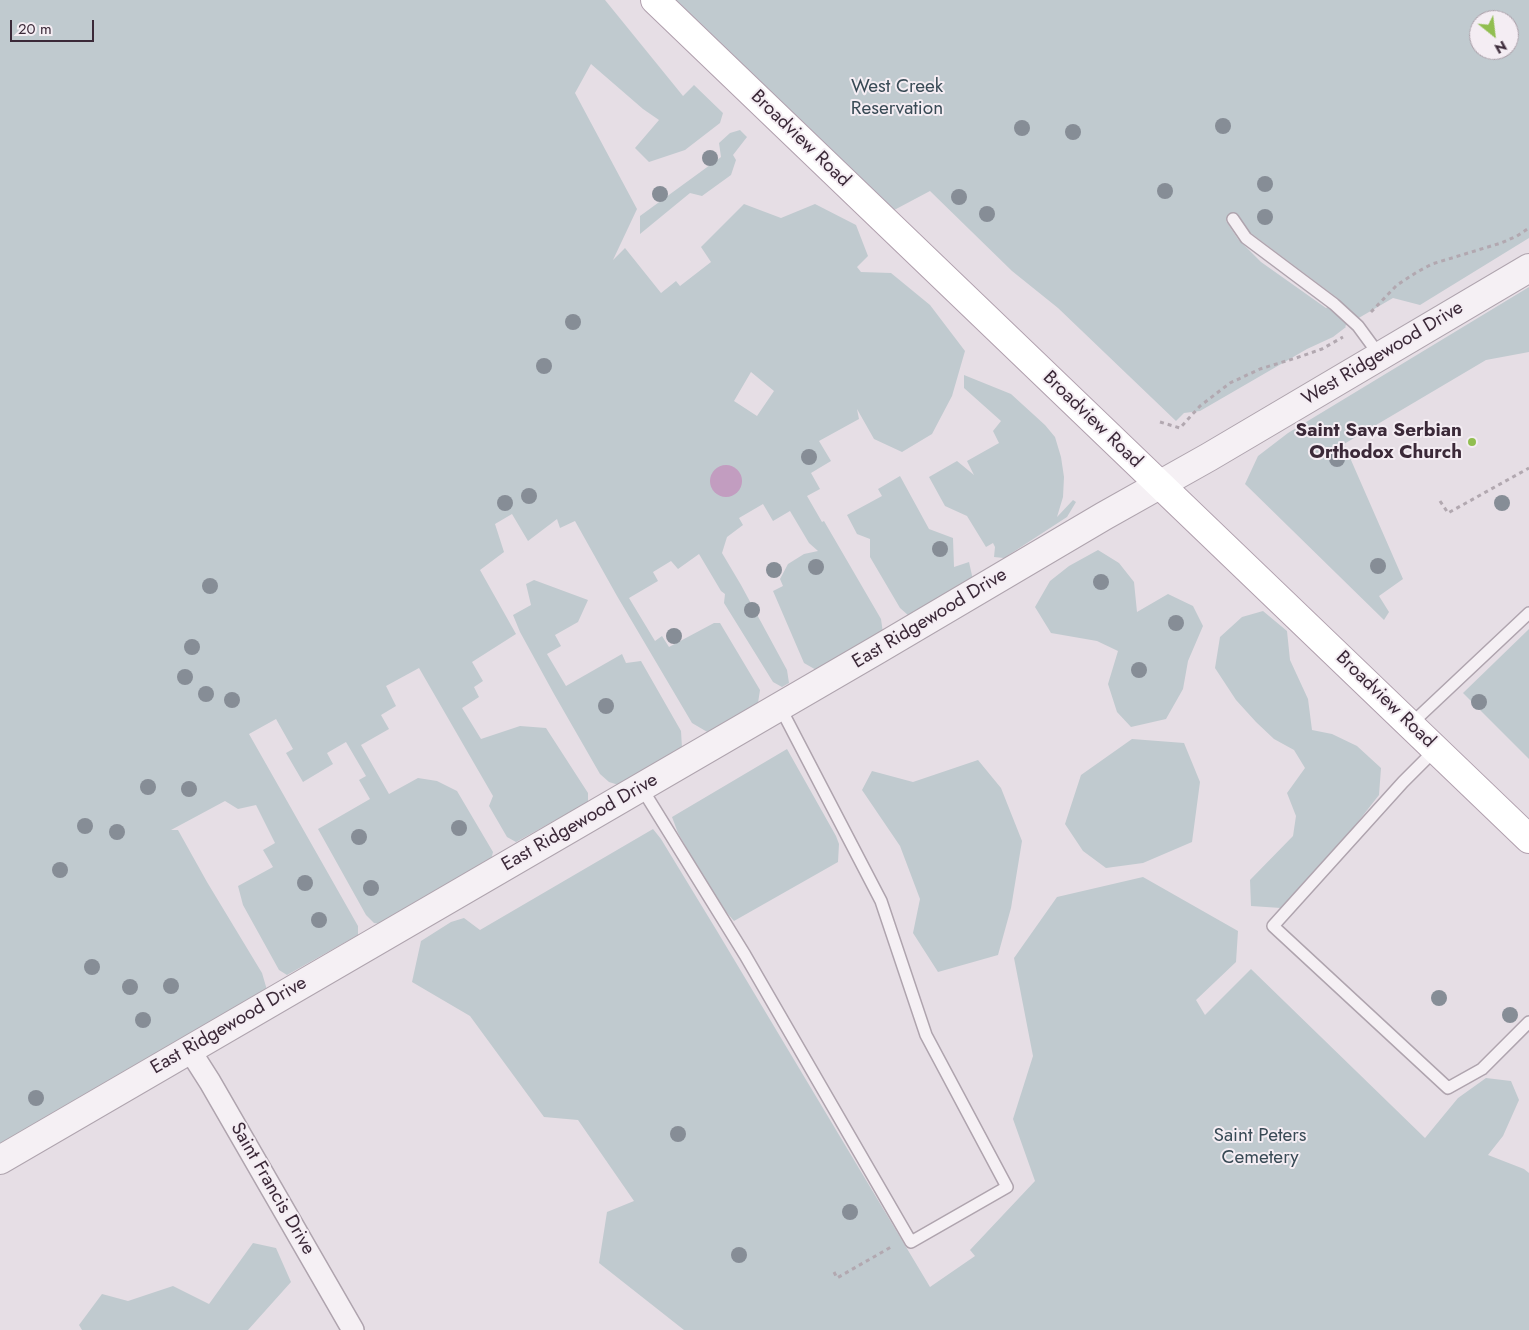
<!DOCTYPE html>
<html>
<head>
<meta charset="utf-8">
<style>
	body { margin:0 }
	#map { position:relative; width:1529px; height:1330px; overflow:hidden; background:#e6dee5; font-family:Jost,sans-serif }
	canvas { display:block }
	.north { position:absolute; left:1469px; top:10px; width:50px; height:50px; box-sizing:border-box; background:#f4edf3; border:1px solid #aa9fa8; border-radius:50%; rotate:151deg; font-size:14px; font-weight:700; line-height:20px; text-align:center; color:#3b2938 }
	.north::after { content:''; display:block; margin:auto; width:18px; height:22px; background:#91be50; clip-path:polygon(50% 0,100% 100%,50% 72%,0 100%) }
	.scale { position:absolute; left:10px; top:20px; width:84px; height:22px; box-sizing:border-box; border:2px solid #3b2938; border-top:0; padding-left:6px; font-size:15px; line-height:18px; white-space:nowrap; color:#3b2938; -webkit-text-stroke:4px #f4edf3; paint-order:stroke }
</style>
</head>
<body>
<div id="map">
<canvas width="1529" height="1330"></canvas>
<div class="north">N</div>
<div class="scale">20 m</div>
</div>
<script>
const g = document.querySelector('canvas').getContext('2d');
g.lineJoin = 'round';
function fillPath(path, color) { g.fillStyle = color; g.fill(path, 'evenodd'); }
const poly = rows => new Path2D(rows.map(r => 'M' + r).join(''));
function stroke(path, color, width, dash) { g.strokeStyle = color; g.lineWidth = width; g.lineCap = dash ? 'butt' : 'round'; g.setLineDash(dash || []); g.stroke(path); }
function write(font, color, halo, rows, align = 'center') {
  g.font = font + ' Jost,sans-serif'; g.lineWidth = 4; g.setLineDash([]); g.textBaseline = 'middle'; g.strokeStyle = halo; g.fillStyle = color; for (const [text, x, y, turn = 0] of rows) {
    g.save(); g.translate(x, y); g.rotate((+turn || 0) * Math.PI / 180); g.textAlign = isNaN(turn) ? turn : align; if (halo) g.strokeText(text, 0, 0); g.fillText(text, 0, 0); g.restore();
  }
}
const green = poly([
	[0,0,605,0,683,96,694,85,723,113,720,123,685,150,649,162,635,148,659,120,643,109,591,64,575,93,637,209,613,260,625,248,661,293,676,281,680,286,711,262,701,247,744,204,781,218,815,204,856,225,868,256,857,267,861,272,891,273,930,305,965,351,952,396,932,434,902,452,874,439,857,409,859,419,819,441,831,461,811,473,820,489,807,496,822,522,824,521,881,619,883,633,818,671,804,663,773,591,783,586,780,579,788,564,804,554,818,551,809,543,790,511,773,521,763,504,739,518,743,525,727,537,722,553,741,585,787,670,789,683,782,687,773,682,724,603,725,594,721,591,699,554,678,569,671,561,653,572,658,581,629,598,655,641,662,636,669,647,714,623,720,623,760,690,758,703,709,733,692,723,617,596,575,521,560,528,557,519,528,541,512,514,495,524,504,552,480,570,516,634,472,662,483,681,474,687,479,697,462,708,481,739,520,726,546,728,588,793,588,802,516,842,507,837,489,806,493,796,419,668,386,686,396,706,381,715,389,729,361,745,389,794,418,778,437,781,457,791,493,852,491,860,381,924,374,923,366,915,318,829,370,799,359,780,366,776,346,742,327,753,333,764,303,782,286,753,293,749,276,719,249,734,358,926,358,935,287,975,279,970,243,905,238,886,273,867,263,850,275,843,256,805,238,809,225,801,171,830,178,830,207,882,262,973,267,990,0,1147],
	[751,372,774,391,757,416,734,401],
	[655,0,1529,0,1529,238,1420,305,1393,298,1345,326,1346,327,1333,337,1307,349,1200,411,1184,413,1176,421,1058,308,1012,271,930,191,881,217],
	[1479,20,1509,20,1509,50,1479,50],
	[1236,214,1248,231,1340,300,1326,308,1261,262,1238,239,1226,221],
	[740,130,747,137,733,155,736,160,731,175,702,196,690,193,640,234,640,216,721,157,719,143,730,133],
	[1529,287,1529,352,1486,360,1344,444,1403,579,1379,596,1389,612,1384,620,1245,484,1258,456,1288,433],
	[964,375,1011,394,1045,425,1055,437,1061,457,1064,477,1063,497,1057,517,1073,500,1076,502,1067,517,1004,558,994,557,995,547,993,543,986,547,967,516,945,506,929,477,957,461,974,475,967,461,999,443,993,431,1001,421,964,388],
	[900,476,929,529,953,538,954,567,969,562,973,580,909,616,900,608,870,557,870,539,857,534,847,515,882,496,878,489],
	[1098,550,1119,563,1134,582,1137,612,1168,594,1193,606,1203,626,1188,661,1183,689,1166,719,1131,727,1117,712,1108,684,1118,651,1097,641,1051,633,1035,607,1050,581,1069,566],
	[534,580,588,600,578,622,555,635,561,646,547,654,566,686,622,654,626,663,641,661,681,731,682,748,622,786,609,782,600,774,554,694,520,632,513,615,531,605,526,584],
	[1263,611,1287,631,1290,660,1308,699,1312,730,1332,734,1357,746,1381,768,1379,795,1321,869,1281,908,1251,906,1250,880,1293,836,1296,816,1287,793,1305,768,1294,750,1274,739,1256,722,1236,700,1215,668,1220,637,1242,617],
	[1529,629,1529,759,1463,693],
	[1132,739,1184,743,1200,782,1192,842,1143,863,1106,868,1083,851,1065,824,1081,775],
	[787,749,836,836,839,844,838,862,734,921,721,906,708,885,678,833,672,817],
	[978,760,1001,788,1022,841,1011,908,998,955,938,972,913,933,920,899,900,846,862,790,872,771,913,782],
	[653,829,661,839,717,931,930,1287,975,1256,970,1250,1035,1181,1013,1119,1033,1056,1014,958,1057,897,1143,877,1238,931,1236,962,1196,1000,1205,1015,1251,969,1425,1138,1458,1098,1486,1078,1511,1081,1519,1100,1503,1136,1488,1155,1524,1169,1529,1173,1529,1330,684,1330,599,1263,607,1212,634,1201,578,1120,544,1117,470,1016,412,982,421,941,451,922,464,918,480,930],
	[253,1243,276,1248,291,1282,248,1330,82,1330,79,1325,102,1294,128,1301,173,1286,209,1304]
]);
const water = poly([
	'710 481a16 16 0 1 1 32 0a16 16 0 1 1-32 0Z'
]);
const path = poly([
	[1371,312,1397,285,1417,272,1432,264,1501,243,1517,236,1529,228],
	[1160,422,1180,428,1200,406,1230,383,1260,369,1296,358,1322,349,1343,337],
	[1440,501,1448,513,1529,468],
	[834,1272,837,1278,891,1247]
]);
const service = poly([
	[1233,219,1246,238,1334,304,1358,326,1380,356],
	[1411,724,1529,613],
	[1436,749,1403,782,1273,926,1448,1088,1482,1069,1529,1022],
	[641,787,745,955,911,1242,1007,1187,926,1035,881,901,780,707]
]);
const minor = poly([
	[189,1049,210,1082,353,1330]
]);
const tertiary = poly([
	[0,1160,877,650,1104,516,1209,457,1529,268]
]);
const primary = poly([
	[655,0,1529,839]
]);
const trees = [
	[1223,126],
	[1022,128],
	[1073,132],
	[710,158],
	[1265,184],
	[1165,191],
	[660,194],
	[959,197],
	[987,214],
	[1265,217],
	[573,322],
	[544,366],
	[809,457],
	[1337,459],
	[529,496],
	[505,503],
	[1502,503],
	[940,549],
	[1378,566],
	[816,567],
	[774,570],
	[1101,582],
	[210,586],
	[752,610],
	[1176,623],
	[674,636],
	[192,647],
	[1139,670],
	[185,677],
	[206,694],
	[232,700],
	[1479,702],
	[606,706],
	[148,787],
	[189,789],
	[85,826],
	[459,828],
	[117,832],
	[359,837],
	[60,870],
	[305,883],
	[371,888],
	[319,920],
	[92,967],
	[171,986],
	[130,987],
	[1439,998],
	[1510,1015],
	[143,1020],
	[36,1098],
	[678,1134],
	[850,1212],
	[739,1255]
];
const markers = [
	[1472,442,5,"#91be50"]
];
const parkNames = [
	["West Creek",897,87],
	["Reservation",897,109],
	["Saint Peters",1260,1136],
	["Cemetery",1260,1158]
];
const streetNames = [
	["Broadview Road",800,139,44],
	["West Ridgewood Drive",1383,354,-31],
	["Broadview Road",1092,420,44],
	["East Ridgewood Drive",930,619,-31],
	["Broadview Road",1385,700,44],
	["East Ridgewood Drive",580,823,-30],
	["East Ridgewood Drive",229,1026,-30],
	["Saint Francis Drive",272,1189,60]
];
const poiNames = [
	["Saint Sava Serbian",1462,431],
	["Orthodox Church",1462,453]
];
fillPath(green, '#c0cacf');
fillPath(water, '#c29dc0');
stroke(service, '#afa4ae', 14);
stroke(minor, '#afa4ae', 24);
stroke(tertiary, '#afa4ae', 30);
stroke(primary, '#b09fad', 30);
stroke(path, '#b2a8b0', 3, [4, 4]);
stroke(service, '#f5f0f4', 11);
stroke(minor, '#f5f0f4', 21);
stroke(tertiary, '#f5f0f4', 28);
stroke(primary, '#fff', 28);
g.fillStyle = '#868d96';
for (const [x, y] of trees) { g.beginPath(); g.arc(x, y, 8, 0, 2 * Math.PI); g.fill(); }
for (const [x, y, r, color] of markers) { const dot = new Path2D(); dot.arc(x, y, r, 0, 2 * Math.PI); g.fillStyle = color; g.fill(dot); stroke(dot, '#f4edf3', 2); }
write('19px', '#384a55', '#f4edf3', parkNames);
write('19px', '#3b2938', '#f4edf3', streetNames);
write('bold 19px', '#3b2938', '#f4edf3', poiNames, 'right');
</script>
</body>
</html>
